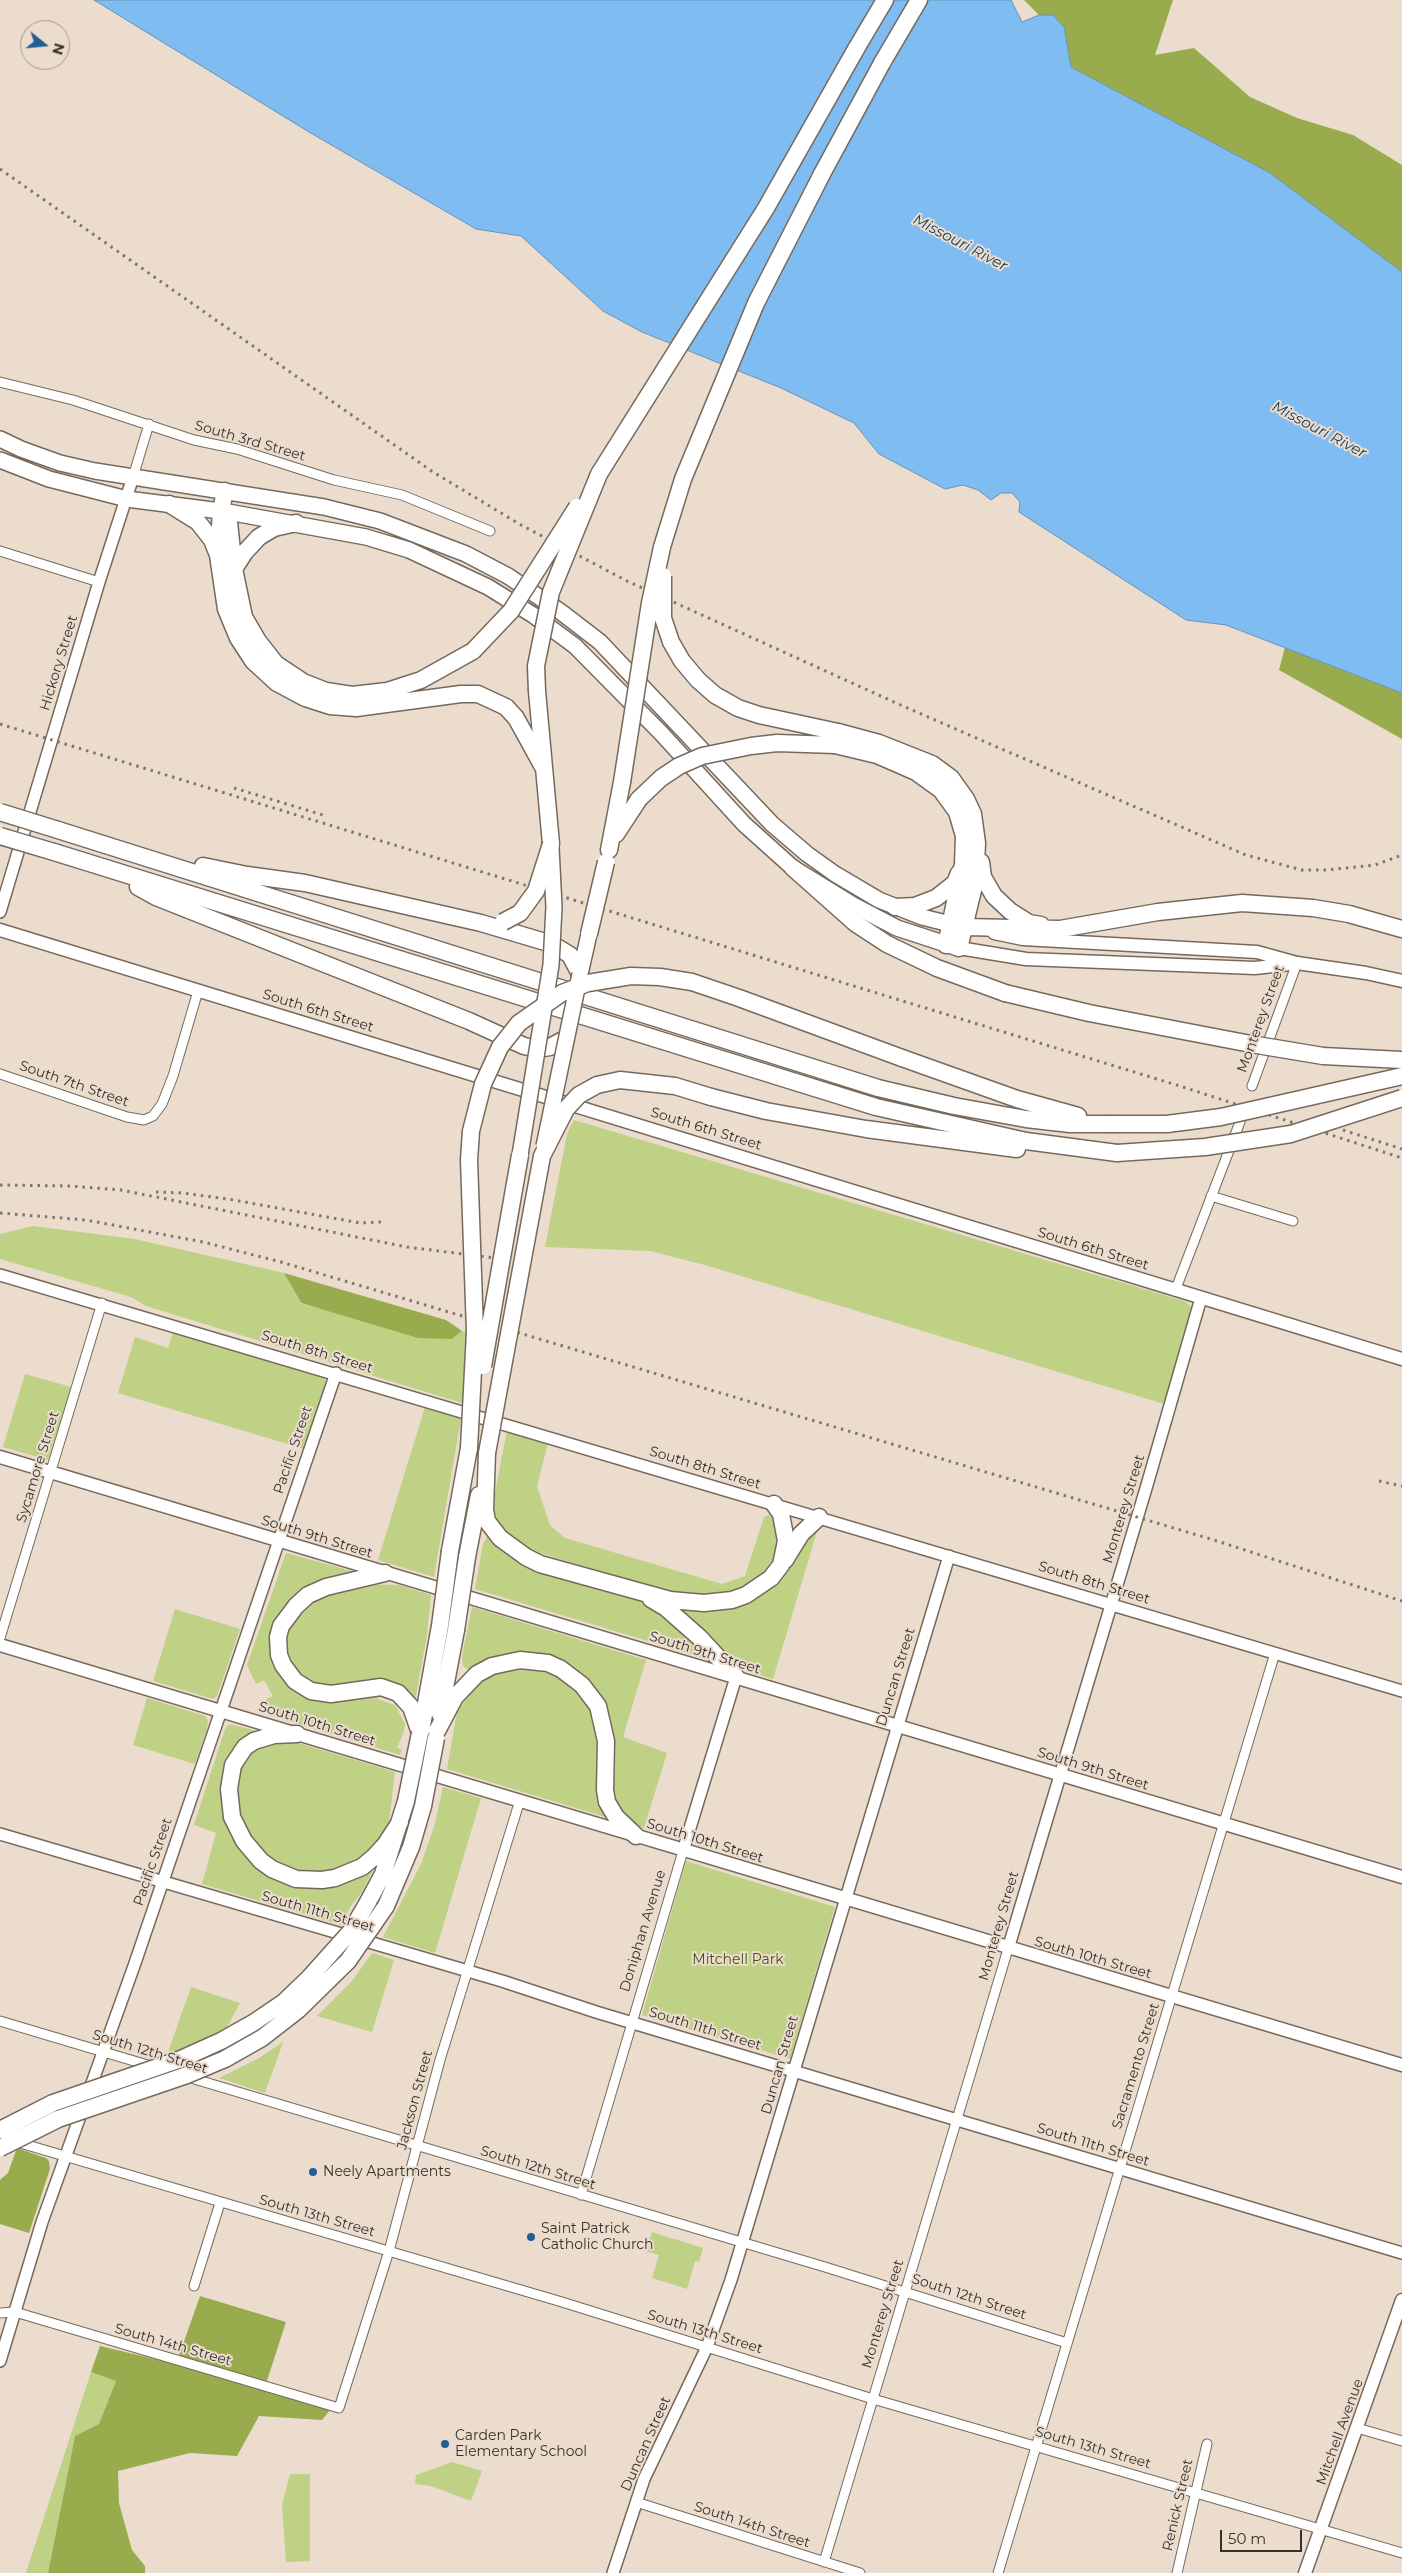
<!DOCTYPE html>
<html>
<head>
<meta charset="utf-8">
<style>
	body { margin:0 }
	#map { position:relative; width:1402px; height:2573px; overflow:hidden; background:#ebdcce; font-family:Montserrat,sans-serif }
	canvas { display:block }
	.north { position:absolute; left:20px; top:20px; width:50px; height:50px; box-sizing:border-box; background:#ebdcce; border:1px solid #a3988d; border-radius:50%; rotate:107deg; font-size:14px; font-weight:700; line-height:20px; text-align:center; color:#36312b }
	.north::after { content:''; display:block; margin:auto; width:18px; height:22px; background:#235d94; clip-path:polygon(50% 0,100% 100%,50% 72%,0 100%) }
	.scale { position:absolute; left:1220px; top:2530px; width:82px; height:22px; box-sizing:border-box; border:2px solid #36312b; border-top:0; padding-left:6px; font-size:15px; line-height:18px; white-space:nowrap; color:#36312b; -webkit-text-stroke:4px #ebdcce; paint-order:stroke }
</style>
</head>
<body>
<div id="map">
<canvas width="1402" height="2573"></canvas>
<div class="north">N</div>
<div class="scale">50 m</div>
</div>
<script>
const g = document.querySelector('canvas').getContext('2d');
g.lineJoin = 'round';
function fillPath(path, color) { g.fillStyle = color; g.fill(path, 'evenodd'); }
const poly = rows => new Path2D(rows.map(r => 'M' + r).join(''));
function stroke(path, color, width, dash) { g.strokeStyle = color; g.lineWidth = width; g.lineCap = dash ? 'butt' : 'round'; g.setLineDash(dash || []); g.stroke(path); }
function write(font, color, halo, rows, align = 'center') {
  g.font = font + ' Montserrat,sans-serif'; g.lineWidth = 4; g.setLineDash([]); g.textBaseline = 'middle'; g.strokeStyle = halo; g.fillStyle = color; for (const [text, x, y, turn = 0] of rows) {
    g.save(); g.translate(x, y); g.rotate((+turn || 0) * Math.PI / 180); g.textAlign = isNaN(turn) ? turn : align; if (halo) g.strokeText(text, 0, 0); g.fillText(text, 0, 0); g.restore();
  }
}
const green = poly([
	[574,1120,1184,1301,1191,1306,1190,1315,1164,1404,705,1265,650,1251,545,1247,567,1134],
	[33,1226,135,1239,284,1273,301,1304,452,1339,462,1331,475,1336,465,1404,146,1306,131,1297,0,1259,0,1234],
	[174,1329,323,1375,326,1382,325,1390,304,1449,118,1393,135,1337,168,1348],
	[25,1374,71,1387,48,1460,3,1447],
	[425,1407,461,1418,434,1577,378,1560],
	[507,1430,548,1443,537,1486,550,1525,565,1538,722,1584,745,1576,764,1517,769,1515,775,1520,780,1531,779,1557,761,1580,728,1595,685,1596,533,1551,506,1533,498,1525,494,1515,494,1498],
	[818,1528,773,1679,751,1672,737,1663,668,1603,736,1607],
	[489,1533,653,1605,698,1646,708,1659,475,1589,483,1544],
	[286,1553,352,1571,348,1575,324,1581,273,1644,324,1700,346,1701,378,1695,378,1699,395,1705,405,1724,404,1731,397,1748,402,1750,400,1755,270,1715,272,1710,266,1699,273,1696,264,1680,256,1684,247,1665],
	[356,1584,399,1585,431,1595,427,1635,415,1701,403,1691,321,1689,298,1676,285,1654,285,1641,288,1630,293,1619,312,1599],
	[472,1607,646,1660,623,1737,667,1753,644,1828,630,1823,613,1802,612,1735,610,1718,603,1701,551,1659,475,1671,467,1669,463,1666,462,1656],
	[175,1609,240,1629,217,1696,213,1699,153,1681],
	[530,1667,549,1670,564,1677,593,1706,612,1819,447,1769,457,1712,476,1685,492,1675,510,1669],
	[147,1698,205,1716,208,1721,207,1728,195,1764,133,1745],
	[229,1724,262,1732,235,1751,238,1844,308,1887,328,1888,346,1883,375,1866,362,1892,351,1906,341,1925,202,1884,216,1833,194,1825,225,1729],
	[267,1741,292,1741,395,1772,389,1823,383,1837,359,1863,321,1876,286,1869,261,1852,242,1824,237,1807,237,1791,240,1768,247,1754],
	[443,1787,481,1798,435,1953,383,1937,421,1864,434,1827],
	[686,1861,835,1907,790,2059,642,2015],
	[372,1953,394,1960,372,2032,317,2016,352,1981],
	[191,1987,240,2003,227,2027,191,2046,167,2055],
	[283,2042,265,2093,219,2078,259,2058],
	[652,2232,703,2248,699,2262,695,2261,687,2289,652,2278,659,2255,646,2251],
	[91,2372,116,2381,99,2424,75,2436,48,2573,26,2573],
	[452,2462,482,2471,471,2501,431,2486,415,2484,416,2475],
	[290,2474,310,2474,310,2561,286,2562,282,2505]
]);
const forest = poly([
	[1024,0,1173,0,1155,55,1194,48,1250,97,1297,118,1353,135,1402,165,1402,272,1270,173,1071,67,1064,27,1053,15,1039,15],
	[1285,647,1402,693,1402,739,1279,670],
	[284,1273,446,1320,462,1331,452,1339,418,1338,301,1303],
	[17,2148,46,2158,49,2161,50,2169,29,2233,0,2224,0,2180,8,2173],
	[200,2296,286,2322,264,2390,330,2410,322,2420,259,2416,237,2456,190,2453,118,2471,119,2503,132,2550,145,2566,145,2573,48,2573,75,2436,99,2424,116,2381,91,2372,100,2346,176,2364]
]);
const water = poly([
	[94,0,1011,0,1022,22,1039,15,1053,15,1064,27,1071,67,1270,173,1402,272,1402,693,1226,625,1186,620,1019,512,1020,502,1012,493,1001,493,991,500,978,490,963,485,945,489,879,454,854,423,781,388,642,332,603,311,521,236,476,229,309,132,94,0]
]);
const minor = poly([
	[0,382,73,400,194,440,237,449,334,480,402,495,490,531],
	[133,477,149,424],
	[0,551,99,582],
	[0,1074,127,1117,144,1120,153,1116,162,1104,173,1076,198,991],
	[1252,1086,1297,963],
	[1211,1196,1293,1221],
	[1175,1291,1240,1122],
	[0,1638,102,1303],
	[0,2021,825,2267,1067,2343],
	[0,2137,562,2302,873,2399,1402,2553],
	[581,2195,683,1851],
	[194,2286,220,2203],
	[0,2313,15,2312,339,2408,389,2251,440,2060,520,1800],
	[1357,2428,1402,2441],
	[636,2502,860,2573],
	[824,2562,1008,1949],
	[998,2573,1275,1653],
	[1177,2573,1207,2444]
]);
const tertiary = poly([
	[0,912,99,582,133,477],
	[0,1275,1402,1691],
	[0,1834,502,1981,596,2012,1402,2253],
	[683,1851,736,1677],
	[1008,1949,1147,1485,1201,1298],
	[0,2361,42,2222,134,1966,336,1373],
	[613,2573,644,2479,707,2347,731,2280,949,1556]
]);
const secondary = poly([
	[0,930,1402,1359],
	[994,933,1023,939,1257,952,1297,963,1366,973,1402,981],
	[959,948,1026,959,1255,968,1290,964],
	[0,1457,1402,1877],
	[0,1645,1402,2065],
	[1305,2573,1402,2300]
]);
const primary = poly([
	[0,439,21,449,60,463,95,471,324,507,380,521,466,554,508,576,561,612,600,642,772,824,807,854,835,874,879,900,922,917,962,927],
	[0,460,49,479,127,499,228,512,366,537,409,550,488,587,533,615,575,646,661,733,744,824,793,868,853,905,897,928,958,948]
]);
const trunk = poly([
	[580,974,589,934]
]);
const motorway = poly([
	[856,49,885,0],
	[882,63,919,0],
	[225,491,221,511,218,555,226,609,238,638,253,661,277,683,305,698,330,706,356,708,461,694,478,694,506,707,516,718,543,767],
	[169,504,198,522,212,540,218,555],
	[228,513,234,569,244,617,258,641,276,664,303,682,326,691,352,695,387,691,421,680,473,651],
	[234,569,245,552,259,537,274,528,296,523],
	[537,691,551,844],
	[838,732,879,743,932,764,951,778,966,799,973,814,977,843,975,882,959,948],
	[835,745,877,755,916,772,941,790,957,812,964,836,963,864,946,945],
	[58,830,878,1088,954,1106,1026,1119,1070,1124,1111,1124],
	[616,834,639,799],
	[609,850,622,782],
	[54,852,876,1107,1026,1141,1117,1153],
	[981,862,983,877,994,896,1010,911,1029,923,1041,925],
	[203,866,247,875,305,883,481,923,552,944,570,955,580,974],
	[793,868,855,923,887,944,937,968,1005,993],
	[138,887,156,897,469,1021,524,1046,538,1049,550,1047,565,1039],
	[895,907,915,906,936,898,955,883,959,873],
	[964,927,1060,929,1158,912,1242,903,1313,908,1349,914,1402,929],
	[902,1058,1017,1099,1078,1116],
	[711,1097,766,1111,866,1129,1017,1149],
	[487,1453,485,1510,487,1521,500,1538,526,1557,540,1564,670,1600,704,1603,732,1600,746,1595,771,1578,781,1565,786,1541,781,1514,774,1504],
	[450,1551,469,1448],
	[467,1557,479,1495],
	[785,1560,801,1534,819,1517],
	[385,1573,326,1587,308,1595,296,1606,281,1626,278,1637,279,1655,283,1665,295,1681,311,1691,331,1694,381,1687,398,1693,411,1707,420,1733],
	[651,1599,666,1608,699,1637,736,1677],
	[440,1714,456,1630],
	[421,1731,440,1626],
	[437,1731,455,1697,477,1674,492,1666,520,1660,548,1663,561,1669,582,1685,598,1706,606,1741,605,1790,607,1802,616,1817,636,1836],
	[297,1734,274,1735,254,1741,245,1747,233,1765,229,1789,232,1817,244,1841,261,1861,272,1869,296,1879,322,1880,335,1878,362,1867,374,1857,385,1845,400,1822],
	[368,1902,383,1874,406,1801],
	[386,1906,411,1847,423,1806]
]);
const rail = poly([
	[0,169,433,472,521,525,627,581,905,707,1246,855,1302,870,1326,870,1375,865,1402,855],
	[0,724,1183,1087,1402,1158],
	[234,788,323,815],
	[1343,1130,1402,1149],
	[0,1185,70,1186,121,1190,407,1247,495,1258],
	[156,1192,183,1193,234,1200,360,1223,381,1222],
	[0,1213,86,1220,203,1242,281,1262,1214,1540,1402,1601],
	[1379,1481,1402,1486]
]);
const trunkBridge = poly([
	[544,1146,580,974],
	[520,1155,551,965,554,907,551,848]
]);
const motorwayBridge = poly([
	[663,576,663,618,671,642,682,661,698,680,715,695,738,708,759,715,838,732],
	[473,651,511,611,577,507],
	[537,691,536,666,551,592,599,474,766,208,856,49],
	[622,782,650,603,662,547,683,479,756,303,823,172,882,63],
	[639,799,661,778,679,766,702,756,751,746,777,743,835,745],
	[0,812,58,830],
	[0,836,54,852],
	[503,922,520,913,536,891,551,844],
	[589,934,606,862],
	[1005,993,1089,1013,1251,1044,1323,1056,1402,1060],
	[1111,1124,1167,1124,1221,1117,1402,1076],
	[1117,1153,1205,1147,1291,1134,1402,1098],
	[483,1366,520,1155],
	[469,1448,475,1332,469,1160,471,1131,483,1084,500,1047,519,1023,562,993,588,983,631,976,660,977,692,982,739,998,902,1058],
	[487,1453,542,1156,566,1109,579,1095,597,1085,620,1080,675,1086,711,1097],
	[440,1626,450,1551],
	[456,1630,467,1557],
	[406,1801,420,1733],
	[423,1806,436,1738],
	[0,2130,53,2103,181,2059,221,2041,253,2023,284,2002,309,1978,351,1931,368,1902],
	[0,2148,58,2119,187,2075,225,2059,262,2038,298,2010,348,1961,386,1906]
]);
const markers = [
	[313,2172,5,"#235d94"],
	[531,2237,5,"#235d94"],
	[445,2444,5,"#235d94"]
];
const streetNames = [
	["South 3rd Street",250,441,16],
	["Hickory Street",59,663,-73],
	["South 6th Street",318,1011,17],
	["Monterey Street",1261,1019,-70],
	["South 7th Street",74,1084,19],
	["South 6th Street",706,1129,17],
	["South 6th Street",1093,1249,17],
	["South 8th Street",317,1352,17],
	["Pacific Street",293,1450,-71],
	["Sycamore Street",38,1467,-73],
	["South 8th Street",705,1468,17],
	["Monterey Street",1124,1509,-73],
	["South 9th Street",317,1537,17],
	["South 8th Street",1094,1583,17],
	["South 9th Street",705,1653,17],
	["Duncan Street",896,1677,-73],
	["South 10th Street",317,1724,17],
	["South 9th Street",1093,1769,17],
	["South 10th Street",705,1841,17],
	["Pacific Street",153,1862,-71],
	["South 11th Street",318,1912,16],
	["Monterey Street",999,1926,-74],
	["Doniphan Avenue",643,1931,-73],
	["South 10th Street",1093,1958,16],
	["South 11th Street",705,2029,17],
	["South 12th Street",150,2052,17],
	["Duncan Street",780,2065,-74],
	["Sacramento Street",1136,2066,-73],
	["Jackson Street",415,2100,-75],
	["South 11th Street",1093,2145,17],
	["South 12th Street",538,2168,17],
	["South 13th Street",317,2216,16],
	["South 12th Street",969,2297,18],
	["Monterey Street",883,2314,-73],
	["South 13th Street",705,2332,17],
	["South 14th Street",173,2345,16],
	["Mitchell Avenue",1340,2432,-70],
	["Duncan Street",646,2444,-66],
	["South 13th Street",1093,2448,16],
	["Renick Street",1178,2505,-77],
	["South 14th Street",752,2525,18]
];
const parkNames = [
	["Mitchell Park",738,1960]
];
const poiNames = [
	["Neely Apartments",323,2172],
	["Saint Patrick",541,2229],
	["Catholic Church",541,2245],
	["Carden Park",455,2436],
	["Elementary School",455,2452]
];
const waterNames = [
	["Missouri River",960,243,28],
	["Missouri River",1319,430,28]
];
fillPath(green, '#bed185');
fillPath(forest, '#98ac4d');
fillPath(water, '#7fbcf2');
stroke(water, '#6992b6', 1);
stroke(minor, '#76695c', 11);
stroke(tertiary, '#76695c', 14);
stroke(secondary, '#76695c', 15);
stroke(primary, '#76695c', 18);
stroke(trunk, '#76695c', 18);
stroke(motorway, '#76695c', 19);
stroke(minor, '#fff', 9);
stroke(tertiary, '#fff', 11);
stroke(secondary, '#fff', 12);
stroke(primary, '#fff', 15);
stroke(trunk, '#fff', 15);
stroke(motorway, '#fff', 16);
stroke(rail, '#7f766d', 3, [2.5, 5]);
stroke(trunkBridge, '#76695c', 18, []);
stroke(motorwayBridge, '#76695c', 19, []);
stroke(trunkBridge, '#fff', 15);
stroke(motorwayBridge, '#fff', 16);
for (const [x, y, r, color] of markers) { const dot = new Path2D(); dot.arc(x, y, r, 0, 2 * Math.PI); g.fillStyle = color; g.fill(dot); stroke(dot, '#ebdcce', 2); }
write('14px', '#36312b', '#ebdcce', streetNames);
write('14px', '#45520a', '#ebdcce', parkNames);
write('14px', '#36312b', '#ebdcce', poiNames, 'left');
write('italic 15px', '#193a55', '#ebdcce', waterNames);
</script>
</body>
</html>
